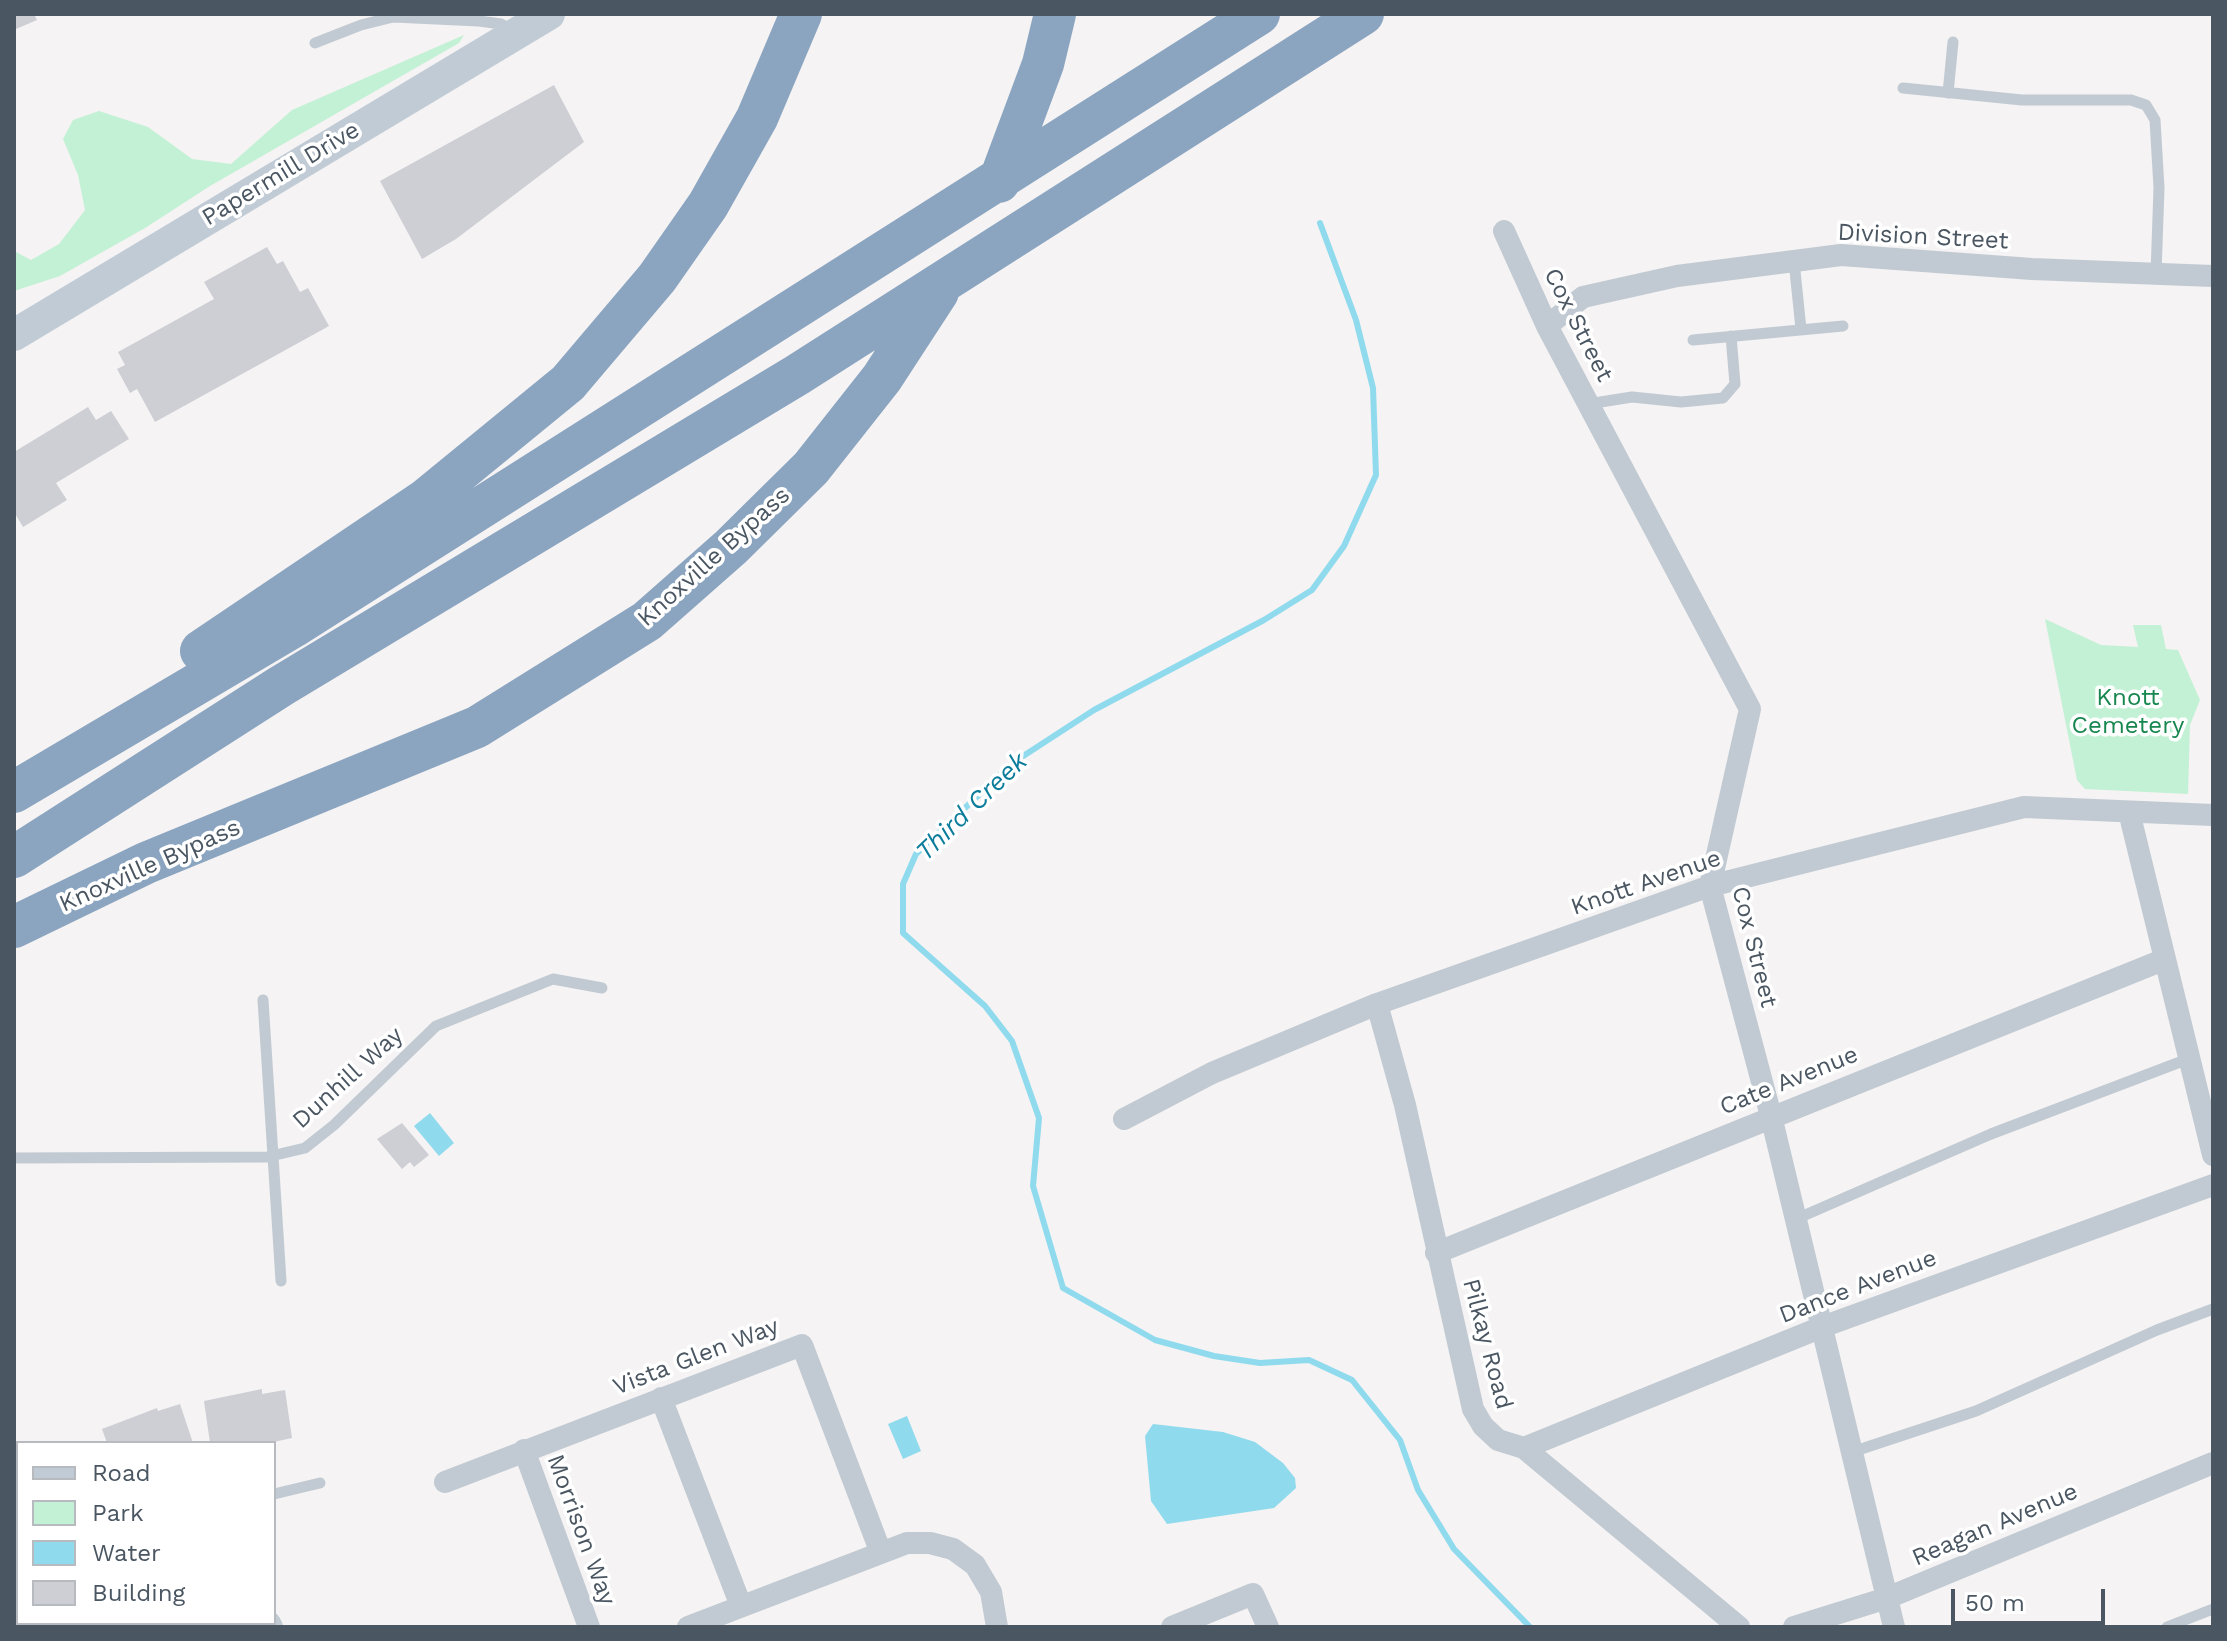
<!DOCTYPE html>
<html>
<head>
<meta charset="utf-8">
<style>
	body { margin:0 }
	#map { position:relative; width:2227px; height:1641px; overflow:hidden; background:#f5f3f3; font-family:"Work Sans",sans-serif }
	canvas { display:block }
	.frame { position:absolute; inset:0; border:16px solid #4a5661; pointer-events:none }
	.legend { position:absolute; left:16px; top:1441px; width:260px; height:184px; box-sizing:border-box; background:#fff; border:2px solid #b7bbc0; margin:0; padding:10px 14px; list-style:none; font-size:24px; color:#4a5661 }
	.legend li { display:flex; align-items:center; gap:16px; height:40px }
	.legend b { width:40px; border:2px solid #b7bbc0 }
	.scale { position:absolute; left:1951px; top:1589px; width:154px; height:36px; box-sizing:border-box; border:4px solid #4a5661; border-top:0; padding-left:10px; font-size:24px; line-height:28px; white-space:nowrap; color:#4a5661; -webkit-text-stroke:6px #fff; paint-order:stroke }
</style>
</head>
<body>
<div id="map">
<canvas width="2227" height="1641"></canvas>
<div class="frame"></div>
<ul class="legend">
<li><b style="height:10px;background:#c1cbd6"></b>Road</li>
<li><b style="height:22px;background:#c3f1d5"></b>Park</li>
<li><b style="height:22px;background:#90daee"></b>Water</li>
<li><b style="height:22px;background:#cdcfd5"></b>Building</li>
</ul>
<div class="scale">50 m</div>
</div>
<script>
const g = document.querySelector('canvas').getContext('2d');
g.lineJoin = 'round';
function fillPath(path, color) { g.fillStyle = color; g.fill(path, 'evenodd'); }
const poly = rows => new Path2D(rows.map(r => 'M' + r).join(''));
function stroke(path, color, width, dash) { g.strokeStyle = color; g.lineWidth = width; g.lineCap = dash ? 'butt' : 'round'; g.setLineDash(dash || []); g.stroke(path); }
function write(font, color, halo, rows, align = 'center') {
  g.font = font + ' "Work Sans",sans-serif'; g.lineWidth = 7; g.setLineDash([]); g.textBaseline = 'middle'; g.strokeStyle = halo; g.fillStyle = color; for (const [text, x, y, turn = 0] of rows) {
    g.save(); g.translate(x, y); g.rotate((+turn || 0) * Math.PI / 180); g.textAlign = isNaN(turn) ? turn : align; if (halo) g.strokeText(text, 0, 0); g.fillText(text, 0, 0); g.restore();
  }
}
const green = poly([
	[464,35,459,43,210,186,145,228,60,276,14,291,14,251,31,260,59,244,85,210,78,175,63,139,73,120,99,111,148,127,192,159,231,164,292,110],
	[2045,619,2101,645,2138,647,2133,625,2161,625,2166,649,2178,650,2200,700,2190,725,2188,794,2085,789,2077,780]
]);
const water = poly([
	[430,1113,454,1143,439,1156,414,1126],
	[907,1416,921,1451,903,1459,888,1424],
	[1153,1424,1223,1432,1255,1442,1283,1463,1295,1478,1296,1488,1274,1508,1167,1524,1151,1501,1145,1436]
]);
const stream = poly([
	[1320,223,1356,320,1373,388,1376,475,1344,546,1312,590,1264,620,1094,710,1014,762,916,854,903,884,903,933,985,1006,1012,1041,1039,1118,1033,1186,1063,1288,1155,1340,1214,1356,1260,1363,1309,1360,1352,1380,1400,1440,1418,1490,1454,1549,1530,1627]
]);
const building = poly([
	[14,14,34,14,37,20,16,29],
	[554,85,584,142,456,239,422,259,380,181],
	[267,247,277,264,283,261,300,292,308,288,329,326,155,422,137,389,130,393,117,369,125,365,118,352,214,299,204,282],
	[88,407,96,420,111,411,129,439,56,483,67,500,23,527,14,512,14,452],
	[402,1123,429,1155,414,1167,410,1162,402,1169,377,1139],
	[262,1389,262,1394,285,1390,292,1438,269,1443,210,1443,204,1401],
	[180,1404,193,1443,107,1443,102,1429,157,1408,158,1411],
	[14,1569,17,1569,18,1603,14,1603]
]);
const service = poly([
	[315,43,361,25,393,17,479,21,501,24,514,31],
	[1903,88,2022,100,2131,100,2146,105,2155,120,2159,188,2156,274],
	[1948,93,1953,42],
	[1794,261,1801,329],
	[1693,340,1843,326],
	[1588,404,1632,397,1681,402,1723,398,1735,384,1731,336],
	[263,1000,281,1281],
	[14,1158,267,1157,305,1148,334,1125,436,1026,553,979,602,988],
	[1796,1219,1991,1134,2188,1059],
	[1852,1452,1976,1411,2157,1330,2213,1309],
	[274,1494,320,1483],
	[2167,1627,2213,1609]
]);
const minor = poly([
	[1504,231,1547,326,1750,709,1710,886,1771,1116,1894,1627],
	[1547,326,1583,297,1677,276,1841,255,2032,269,2213,276],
	[2129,812,2213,1155],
	[1377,1004,1405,1105,1473,1409,1483,1426,1498,1440,1524,1448,1739,1627],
	[1124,1119,1212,1073,1377,1004,1710,886,2024,807,2213,815],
	[1436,1253,2163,960],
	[661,1398,741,1606],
	[1524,1448,1822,1327,2213,1185],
	[524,1450,589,1627],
	[445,1482,802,1345,881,1553],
	[71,1623,71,1627],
	[270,1623,272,1627],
	[688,1627,907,1543,930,1543,953,1549,975,1565,991,1592,997,1627],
	[1172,1627,1253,1594,1268,1627],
	[1794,1627,1887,1598,2213,1463]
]);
const secondary = poly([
	[14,335,549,14]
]);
const motorway = poly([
	[999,182,1043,64,1055,14],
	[201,651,425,500,568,383,657,278,708,205,757,118,801,14],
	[14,792,293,627,1259,14],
	[14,857,281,686,797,375,1363,14],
	[14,927,146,863,477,727,647,621,731,547,811,468,882,378,938,292]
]);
const streetNames = [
	["Papermill Drive",281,174,-31],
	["Division Street",1923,237,3],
	["Cox Street",1578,325,63],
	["Knoxville Bypass",714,557,-42],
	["Knoxville Bypass",150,866,-24],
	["Knott Avenue",1646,883,-19],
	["Cox Street",1754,947,76],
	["Dunhill Way",348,1078,-42],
	["Cate Avenue",1789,1081,-22],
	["Dance Avenue",1858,1287,-21],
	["Pilkay Road",1487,1344,75],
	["Vista Glen Way",696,1357,-21],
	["Reagan Avenue",1995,1525,-23],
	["Morrison Way",581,1530,70]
];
const parkNames = [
	["Knott",2128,698],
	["Cemetery",2128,726]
];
const waterNames = [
	["Third Creek",972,807,-44]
];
fillPath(green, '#c3f1d5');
fillPath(water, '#90daee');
stroke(stream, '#90daee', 6);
fillPath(building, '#cdcfd5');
stroke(service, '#c1cad2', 11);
stroke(minor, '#c1cad2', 22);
stroke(secondary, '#c1cbd6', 32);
stroke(motorway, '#8ba5c1', 42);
write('24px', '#4a5661', '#fff', streetNames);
write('24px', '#17864f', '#fff', parkNames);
write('italic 26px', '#0c7c9b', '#fff', waterNames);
</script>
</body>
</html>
